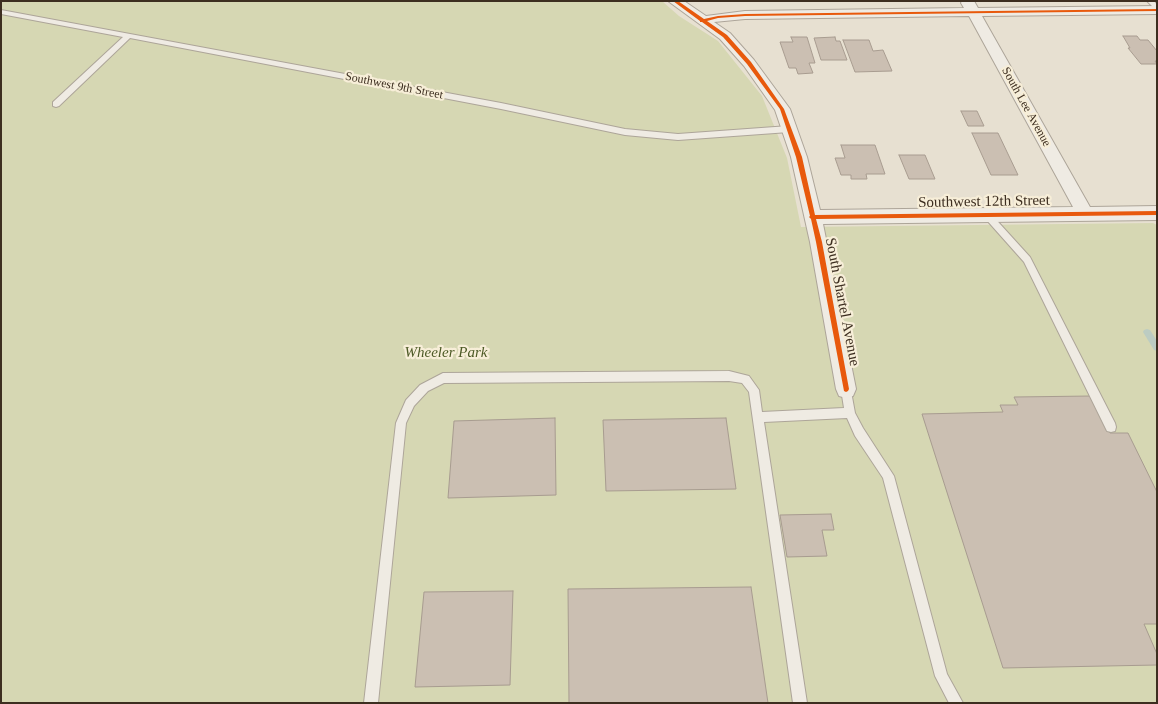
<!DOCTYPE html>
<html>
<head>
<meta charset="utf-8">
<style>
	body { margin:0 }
	#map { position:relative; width:1158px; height:704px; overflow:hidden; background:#e7e0d1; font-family:"Times New Roman",serif }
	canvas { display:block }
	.frame { position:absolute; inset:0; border:2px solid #3d2e20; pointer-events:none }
</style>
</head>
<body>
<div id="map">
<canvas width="1158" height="704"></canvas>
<div class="frame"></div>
</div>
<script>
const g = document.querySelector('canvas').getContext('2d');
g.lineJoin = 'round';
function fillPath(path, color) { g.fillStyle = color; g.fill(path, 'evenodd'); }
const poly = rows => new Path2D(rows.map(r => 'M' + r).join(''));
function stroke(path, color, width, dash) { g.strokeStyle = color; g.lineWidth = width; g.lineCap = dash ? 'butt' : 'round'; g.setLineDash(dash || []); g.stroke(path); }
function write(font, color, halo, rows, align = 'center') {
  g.font = font + ' "Times New Roman",serif'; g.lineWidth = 4.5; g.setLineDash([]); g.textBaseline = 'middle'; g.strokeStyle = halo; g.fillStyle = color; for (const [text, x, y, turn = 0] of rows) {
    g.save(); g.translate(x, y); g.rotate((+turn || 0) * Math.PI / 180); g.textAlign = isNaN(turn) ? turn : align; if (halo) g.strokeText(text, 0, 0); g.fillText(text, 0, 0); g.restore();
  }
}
const green = poly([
	[1,1,662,1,679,16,718,41,762,96,787,158,801,227,1153,223,1157,225,1157,703,1,703]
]);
const stream = poly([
	[1147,329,1150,330,1157,341,1157,351,1154,350,1143,332,1144,330,1147,329]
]);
const building = poly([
	[1123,36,1137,36,1140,40,1148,40,1157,51,1157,61,1155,61,1157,64,1141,64,1128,48,1130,48,1123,36],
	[791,37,807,37,815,63,809,63,813,73,798,74,796,68,789,68,780,42,793,42,791,37],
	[835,37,836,41,840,41,847,60,821,60,814,38,835,37],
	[843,40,869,40,873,51,883,50,892,71,855,72,843,40],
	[961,111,977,111,984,126,968,126,961,111],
	[972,133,998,133,1018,175,991,175,972,133],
	[841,145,875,145,885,174,866,174,867,179,851,179,851,175,841,175,835,158,845,158,841,145],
	[899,155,925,155,935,179,909,179,899,155],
	[1092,396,1110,433,1128,433,1157,492,1157,624,1144,624,1157,654,1157,665,1003,668,922,414,1003,412,1000,405,1018,405,1014,397,1092,396],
	[555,418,556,495,448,498,454,421,555,418],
	[726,418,736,489,606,491,603,420,726,418],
	[831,514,834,530,822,530,827,556,787,557,780,515,831,514],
	[751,587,768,703,569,703,568,589,751,587],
	[513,591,510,685,415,687,424,592,513,591]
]);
const service = poly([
	[1147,1,1154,1,1157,5,1157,11,1147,1],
	[1,10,501,103,625,129,678,134,789,126,793,129,789,132,678,140,625,135,501,109,130,38,59,106,56,107,53,106,53,102,123,37,1,14,1,10],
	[987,212,990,213,1030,257,1115,423,1116,427,1115,431,1111,432,1107,431,1024,262,984,217,983,215,987,212],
	[729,371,749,376,759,390,762,412,844,408,841,389,842,386,846,384,850,386,855,413,863,428,894,476,947,674,963,703,949,703,935,676,883,478,855,436,847,418,764,422,807,703,793,703,749,392,742,383,729,381,444,383,428,391,414,406,406,423,378,703,364,703,396,423,406,400,420,385,443,373,729,371]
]);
const minor = poly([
	[668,1,684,1,706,16,745,11,964,8,961,3,962,1,974,1,978,8,1157,6,1157,14,982,16,1090,207,1157,206,1157,220,823,224,856,389,853,396,846,398,839,396,836,389,810,242,791,157,775,110,744,66,720,39,668,1],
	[969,16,1073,207,820,210,807,157,790,109,754,60,730,33,714,22,745,19,969,16]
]);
const cycleway = poly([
	[673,1,678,1,704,19,718,16,745,14,1157,9,1157,11,745,16,718,18,707,21,727,35,751,62,784,109,802,157,815,215,1157,211,1157,215,816,219,822,242,849,389,848,391,846,392,844,391,816,242,811,219,809,217,810,216,796,157,780,109,747,64,723,37,702,22,700,22,700,21,673,1]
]);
const farStreetnames = [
	["Southwest 9th Street",394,86,11],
	["South Lee Avenue",1026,107,61]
];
const streetNames = [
	["Southwest 12th Street",984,202,-1],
	["South Shartel Avenue",842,302,79]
];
const parkNames = [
	["Wheeler Park",446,353]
];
fillPath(green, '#d6d7b3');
fillPath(stream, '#bcccc2');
fillPath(building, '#cbbfb2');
stroke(building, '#a89c90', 1);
stroke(service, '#ada599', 2);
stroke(minor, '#ada599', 2);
fillPath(service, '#efebe3');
fillPath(minor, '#efebe3');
fillPath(cycleway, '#e8590c');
write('12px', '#3d2e20', '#f7eed8', farStreetnames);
write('15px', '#3d2e20', '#f7eed8', streetNames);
write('italic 15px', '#4d5a26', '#f7eed8', parkNames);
</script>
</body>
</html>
